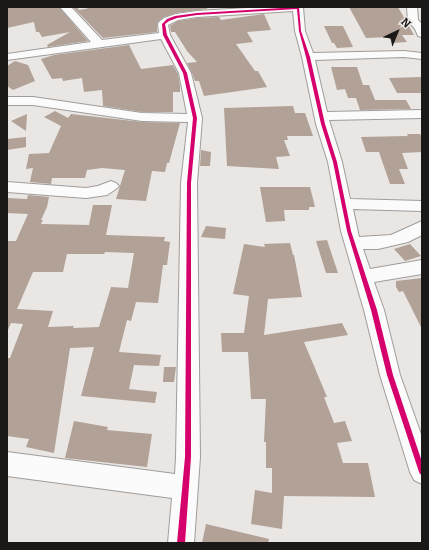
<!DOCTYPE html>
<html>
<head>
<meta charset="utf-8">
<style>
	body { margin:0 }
	#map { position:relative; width:429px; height:550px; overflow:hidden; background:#e9e6e4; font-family:Bitter,serif }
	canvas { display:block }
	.frame { position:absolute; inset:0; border:8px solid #1b1918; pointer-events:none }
	.north { position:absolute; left:377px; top:12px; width:40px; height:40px; -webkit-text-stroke:3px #ebe5e2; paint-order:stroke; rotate:44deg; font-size:11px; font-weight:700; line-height:16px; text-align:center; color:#1b1918 }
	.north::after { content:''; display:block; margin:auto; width:14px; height:18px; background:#1b1918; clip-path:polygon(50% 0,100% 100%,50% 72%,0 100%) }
</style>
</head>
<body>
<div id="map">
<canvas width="429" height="550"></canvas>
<div class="frame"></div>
<div class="north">N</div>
</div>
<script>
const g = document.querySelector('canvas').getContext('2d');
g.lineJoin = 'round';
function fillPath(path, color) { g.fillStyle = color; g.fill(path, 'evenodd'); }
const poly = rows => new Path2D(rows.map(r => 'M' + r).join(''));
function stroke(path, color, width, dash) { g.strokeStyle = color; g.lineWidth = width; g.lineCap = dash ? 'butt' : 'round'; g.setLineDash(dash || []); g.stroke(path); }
const building = poly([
	[7,7,59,7,88,41,48,47,47,45,70,32,42,37,39,32,36,32,34,22,7,28],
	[73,7,77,7,79,10,94,7,207,7,207,9,176,13,164,17,157,23,157,32,103,38],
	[349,7,398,7,414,35,402,35,407,42,392,43,389,37,366,38],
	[264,14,271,30,247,32,253,42,236,44,255,71,258,71,267,87,204,96,199,81,195,81,192,73,187,63,197,62,187,51,175,32,171,32,170,26,178,21,197,18,219,17,221,20],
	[324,26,343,26,353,47,337,48,334,43,332,43],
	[129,45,141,69,173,65,178,74,180,86,180,92,173,92,173,112,142,112,103,106,102,90,84,92,82,78,63,81,62,78,52,79,41,59,54,55],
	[15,61,28,65,35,81,13,90,7,86,7,66],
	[331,67,357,67,363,85,369,85,375,100,406,100,411,109,360,110,356,98,348,98,345,89,337,90],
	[422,77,422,93,397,93,389,78],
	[293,106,295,113,305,113,313,136,287,136,288,140,284,140,290,156,276,157,279,169,227,166,224,108],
	[55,111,68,118,71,114,142,122,180,123,169,163,167,163,165,172,152,171,146,201,116,199,125,170,102,168,87,170,85,178,52,178,51,184,30,182,33,168,26,169,29,154,49,153,61,126,44,117],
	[27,114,26,131,11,121],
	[407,134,420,134,422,138,422,152,402,153,408,169,399,169,405,184,390,184,379,152,366,152,361,137,408,136],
	[26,137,26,147,7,150,7,139],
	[201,150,211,152,210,166,200,166],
	[260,187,310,187,315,207,309,207,309,210,284,210,285,221,266,222],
	[28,195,49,197,47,207,41,220,43,220,41,224,89,225,93,205,112,205,106,235,165,237,164,241,170,242,167,265,163,265,158,303,136,302,131,321,127,320,119,352,161,355,159,366,134,365,129,389,157,392,155,403,81,396,94,347,70,348,54,453,26,447,29,439,7,436,7,358,10,358,23,324,11,323,7,332,7,241,16,241,28,214,7,213,7,198,27,199],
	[105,252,134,253,128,288,111,287,99,327,73,328,74,326,48,327,53,311,17,309,33,272,63,272,67,254,104,254],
	[206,226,226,228,225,239,201,237],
	[327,240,338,273,326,273,316,241],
	[290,243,293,255,294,255,302,297,268,299,264,335,342,323,348,335,304,342,327,397,324,397,334,423,345,421,352,441,337,443,343,463,368,463,375,497,284,496,282,529,251,524,255,490,272,493,272,468,266,468,266,442,264,442,266,399,251,399,248,352,222,352,221,333,244,333,249,296,233,294,244,244,265,247,264,244],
	[410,244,421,256,405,261,394,249],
	[422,278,422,329,403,291,399,292,396,287,396,281],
	[164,367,176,367,174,382,163,382],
	[74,421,108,427,107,430,152,434,147,467,65,458],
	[206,524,269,539,268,543,202,543]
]);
const minor = poly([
	[60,7,71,7,102,40,159,33,158,24,159,22,164,18,176,14,197,11,264,7,303,7,305,31,313,53,404,51,422,53,422,59,404,57,315,60,327,112,422,110,422,118,329,120,342,162,350,199,422,201,422,211,353,209,359,237,391,235,422,221,422,235,408,242,378,249,363,249,370,269,422,260,422,274,374,282,384,310,400,375,422,437,422,484,414,480,410,472,380,375,364,310,341,231,328,162,316,124,302,57,295,31,293,11,197,17,178,20,168,25,170,35,191,73,202,118,197,183,200,457,194,543,168,543,172,498,7,476,7,452,175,474,176,457,181,183,188,122,142,121,33,105,7,105,7,97,33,97,142,113,187,114,179,73,161,39,7,60,7,54,91,42,60,7],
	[407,7,417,7,418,20,422,24,422,37,418,36,415,29,408,21,407,7],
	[111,181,116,183,119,186,116,189,107,195,86,198,7,192,7,182,86,188,98,186,111,181]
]);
const cycleway = poly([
	[299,7,301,31,310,57,325,124,337,162,351,231,377,310,393,375,422,462,422,475,420,474,419,472,387,375,371,310,347,231,333,162,321,124,306,57,299,31,297,9,197,15,177,18,169,21,165,24,167,35,187,73,197,118,191,183,191,457,185,543,177,543,185,457,187,183,193,118,183,73,163,35,162,24,167,19,175,16,197,13,299,7]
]);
fillPath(building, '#b1a196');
stroke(minor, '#9f9d9b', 2);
fillPath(minor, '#fcfbfb');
fillPath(cycleway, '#d6006c');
</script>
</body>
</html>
